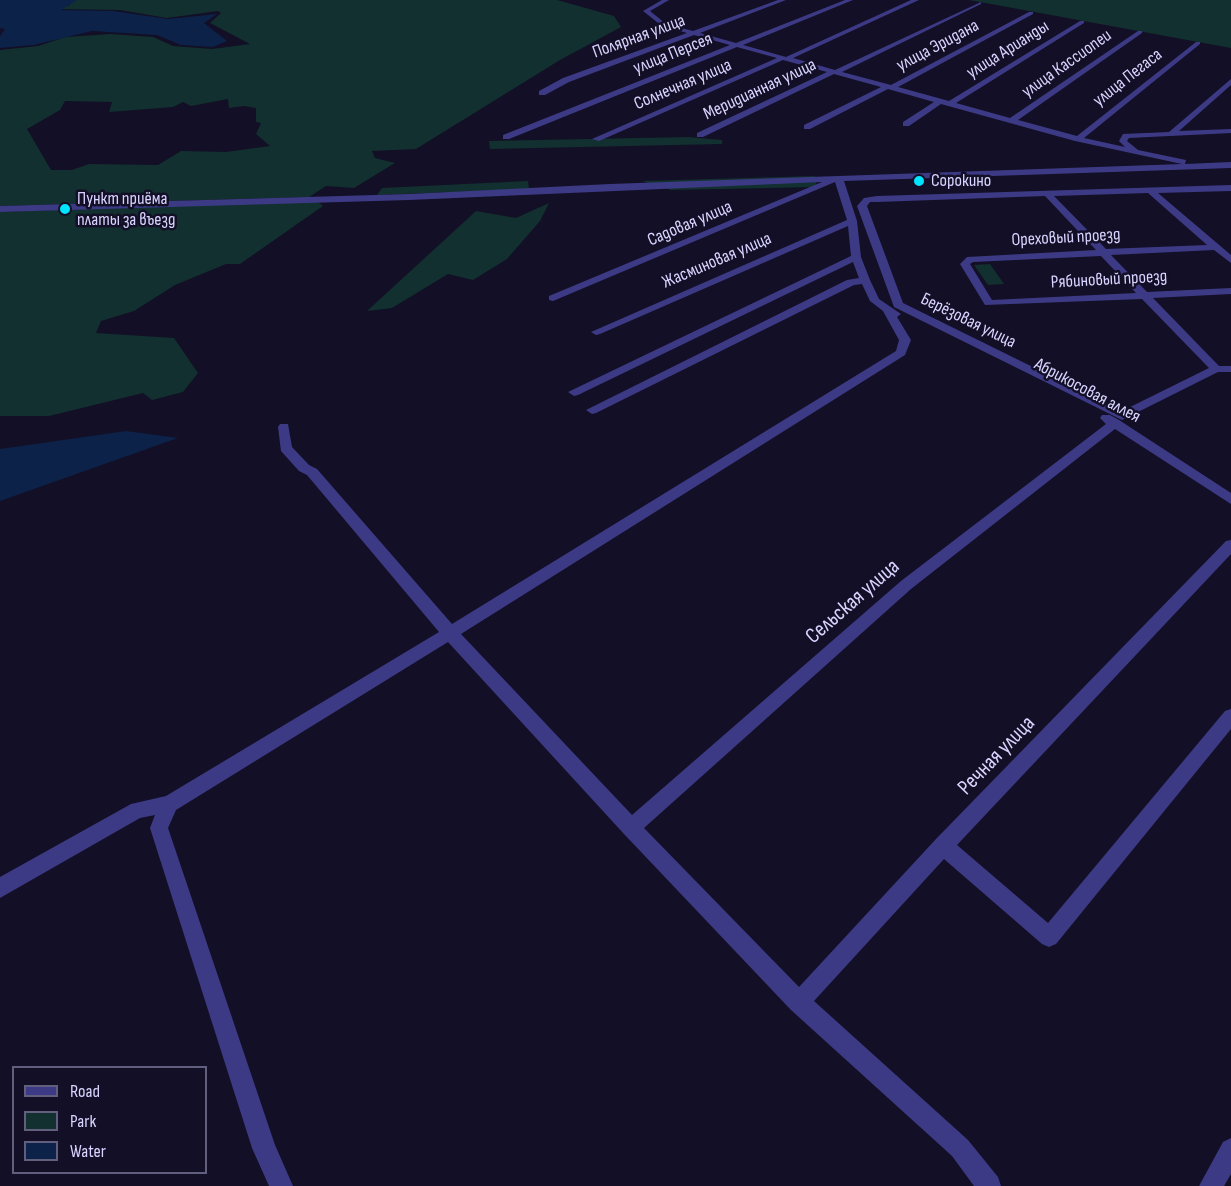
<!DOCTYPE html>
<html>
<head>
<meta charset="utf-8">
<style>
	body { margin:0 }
	#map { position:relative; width:1231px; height:1186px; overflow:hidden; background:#130f26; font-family:"Sofia Sans Condensed",sans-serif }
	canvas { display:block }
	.legend { position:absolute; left:12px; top:1066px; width:195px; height:108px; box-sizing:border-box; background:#130f26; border:2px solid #625e7d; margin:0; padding:8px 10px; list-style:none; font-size:18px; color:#d9d4ff }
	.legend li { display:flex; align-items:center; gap:12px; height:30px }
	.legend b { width:30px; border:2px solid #625e7d }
</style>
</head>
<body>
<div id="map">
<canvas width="1231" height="1186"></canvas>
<ul class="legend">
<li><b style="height:8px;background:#3d3a85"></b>Road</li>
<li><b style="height:16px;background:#12302f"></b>Park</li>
<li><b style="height:16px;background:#0c2248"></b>Water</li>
</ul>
</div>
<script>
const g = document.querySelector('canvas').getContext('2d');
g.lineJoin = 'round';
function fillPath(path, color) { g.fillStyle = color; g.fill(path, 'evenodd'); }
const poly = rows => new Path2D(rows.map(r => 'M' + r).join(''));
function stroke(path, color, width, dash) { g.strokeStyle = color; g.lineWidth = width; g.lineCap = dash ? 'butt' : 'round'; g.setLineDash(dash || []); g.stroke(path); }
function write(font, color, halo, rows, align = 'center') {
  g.font = font + ' "Sofia Sans Condensed",sans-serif'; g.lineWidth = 5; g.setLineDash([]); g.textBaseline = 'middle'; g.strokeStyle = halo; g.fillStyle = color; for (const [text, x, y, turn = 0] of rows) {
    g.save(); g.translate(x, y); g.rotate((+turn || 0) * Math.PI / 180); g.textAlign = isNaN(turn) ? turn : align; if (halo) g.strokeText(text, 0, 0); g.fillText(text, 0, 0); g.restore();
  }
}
const green = poly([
	[73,0,557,0,614,16,621,27,560,60,416,149,372,151,375,158,395,163,354,188,326,186,309,197,0,206,0,50,38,46,66,37,111,34,153,37,173,46,212,49,250,44,210,23,221,13,218,11,167,18,120,10,55,9,70,5],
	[228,99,229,108,244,106,256,108,256,122,261,123,256,134,270,146,226,152,181,151,158,165,89,164,72,170,51,170,27,129,60,110,65,101,112,102,109,112,173,107,183,102,191,106],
	[969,0,1231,0,1231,48],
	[688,137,722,140,722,144,490,149,489,141],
	[815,176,817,187,671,190,642,181],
	[528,181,529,189,377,195,382,188],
	[299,201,317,201,323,206,240,264,226,264,175,285,134,311,101,321,96,333,174,338,198,373,183,392,152,400,143,393,49,416,0,416,0,212],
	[549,203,540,221,507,259,473,280,448,274,392,308,367,311,476,211,516,218],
	[990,264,1004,284,988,285,974,265]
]);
const water = poly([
	[0,0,77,0,61,10,113,11,168,19,217,14,204,23,227,41,213,47,181,45,157,35,92,31,34,45,0,48,0,36,5,29,0,28],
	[126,431,178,438,0,501,0,449]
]);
const minor = poly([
	[662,0,669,0,650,11,666,24,693,31,778,0,786,0,700,33,736,43,845,0,853,0,743,45,786,57,911,0,919,0,793,58,835,70,981,2,981,4,842,72,891,85,1029,12,1033,12,1033,14,898,87,949,101,1080,21,1084,21,1084,23,956,103,1010,118,1138,31,1142,31,1142,33,1018,120,1077,136,1196,42,1200,42,1200,44,1084,138,1125,147,1119,141,1123,134,1169,132,1231,79,1231,85,1179,131,1231,129,1231,133,1129,138,1127,141,1138,150,1186,160,1185,164,1231,162,1231,168,844,181,857,221,861,257,870,280,879,299,901,314,897,317,911,340,905,355,461,634,632,815,901,581,1106,424,1100,418,1102,415,1110,415,1119,420,1231,493,1231,504,1115,429,911,589,644,828,799,987,936,839,1226,541,1231,540,1231,554,957,845,1048,923,1225,711,1231,709,1231,729,1056,944,1049,947,1042,944,944,859,814,1001,968,1140,998,1177,1001,1186,974,1186,952,1156,791,1010,624,834,448,642,176,810,168,828,275,1145,293,1186,269,1186,252,1148,150,828,155,815,140,818,0,898,0,877,131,804,166,796,439,632,307,475,299,471,281,451,278,427,280,424,288,424,292,447,309,465,317,469,452,624,896,351,899,340,883,311,870,301,862,284,854,285,596,413,592,414,586,410,847,280,859,278,853,262,578,395,574,396,568,392,851,256,848,226,600,334,596,335,591,332,847,220,835,182,553,301,549,300,549,296,822,182,409,200,0,212,0,206,409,194,610,184,1182,164,1075,141,941,104,909,126,903,126,903,122,934,102,888,89,810,129,804,129,804,125,881,87,834,74,703,137,697,137,697,133,827,72,783,60,599,141,592,139,777,58,737,47,509,139,503,139,503,135,730,45,694,35,569,82,545,95,539,95,539,91,563,78,687,33,662,26,643,11,662,0],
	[1231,185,1231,191,1158,193,1231,255,1231,263,1214,250,1111,255,1147,292,1231,288,1231,294,1153,298,1219,366,1231,366,1231,372,1218,372,1122,420,894,307,857,206,864,198,877,196,1231,185],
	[1148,193,1207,245,1106,249,1054,196,1148,193],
	[1045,196,1096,250,967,257,960,264,985,305,1142,299,1209,368,1122,411,903,303,867,206,870,202,877,202,1045,196],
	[1101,256,1136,293,992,300,970,264,973,262,1101,256],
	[1231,1138,1231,1174,1224,1186,1199,1186,1223,1142,1231,1138]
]);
const markers = [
	[919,181,6,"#00e5ff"],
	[65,209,6,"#00e5ff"]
];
const farStreetnames = [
	["Полярная улица",639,37,-20],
	["улица Эридана",938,46,-28],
	["улица Арианды",1008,50,-32],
	["улица Персея",673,54,-22],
	["улица Кассиопеи",1067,64,-35],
	["улица Пегаса",1128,78,-38],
	["Солнечная улица",683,85,-23],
	["Меридианная улица",760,90,-25],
	["Садовая улица",690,224,-23],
	["Ореховый проезд",1066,238,-3],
	["Жасминовая улица",717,261,-23],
	["Рябиновый проезд",1109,280,-3],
	["Берёзовая улица",968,321,26],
	["Абрикосовая аллея",1087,391,28]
];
const farPoinames = [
	["Сорокино",931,181],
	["Пункт приёма",77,199],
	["платы за въезд",77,220]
];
const streetNames = [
	["Сельская улица",853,602,-41],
	["Речная улица",997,756,-46]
];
fillPath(green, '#12302f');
fillPath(water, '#0c2248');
fillPath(minor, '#3d3a85');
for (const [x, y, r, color] of markers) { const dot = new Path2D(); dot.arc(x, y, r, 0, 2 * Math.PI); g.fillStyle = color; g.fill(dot); stroke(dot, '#130f26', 2); }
write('18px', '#d9d4ff', '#130f26', farStreetnames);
write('18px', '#d9d4ff', '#130f26', farPoinames, 'left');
write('22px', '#d9d4ff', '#130f26', streetNames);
</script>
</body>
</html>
